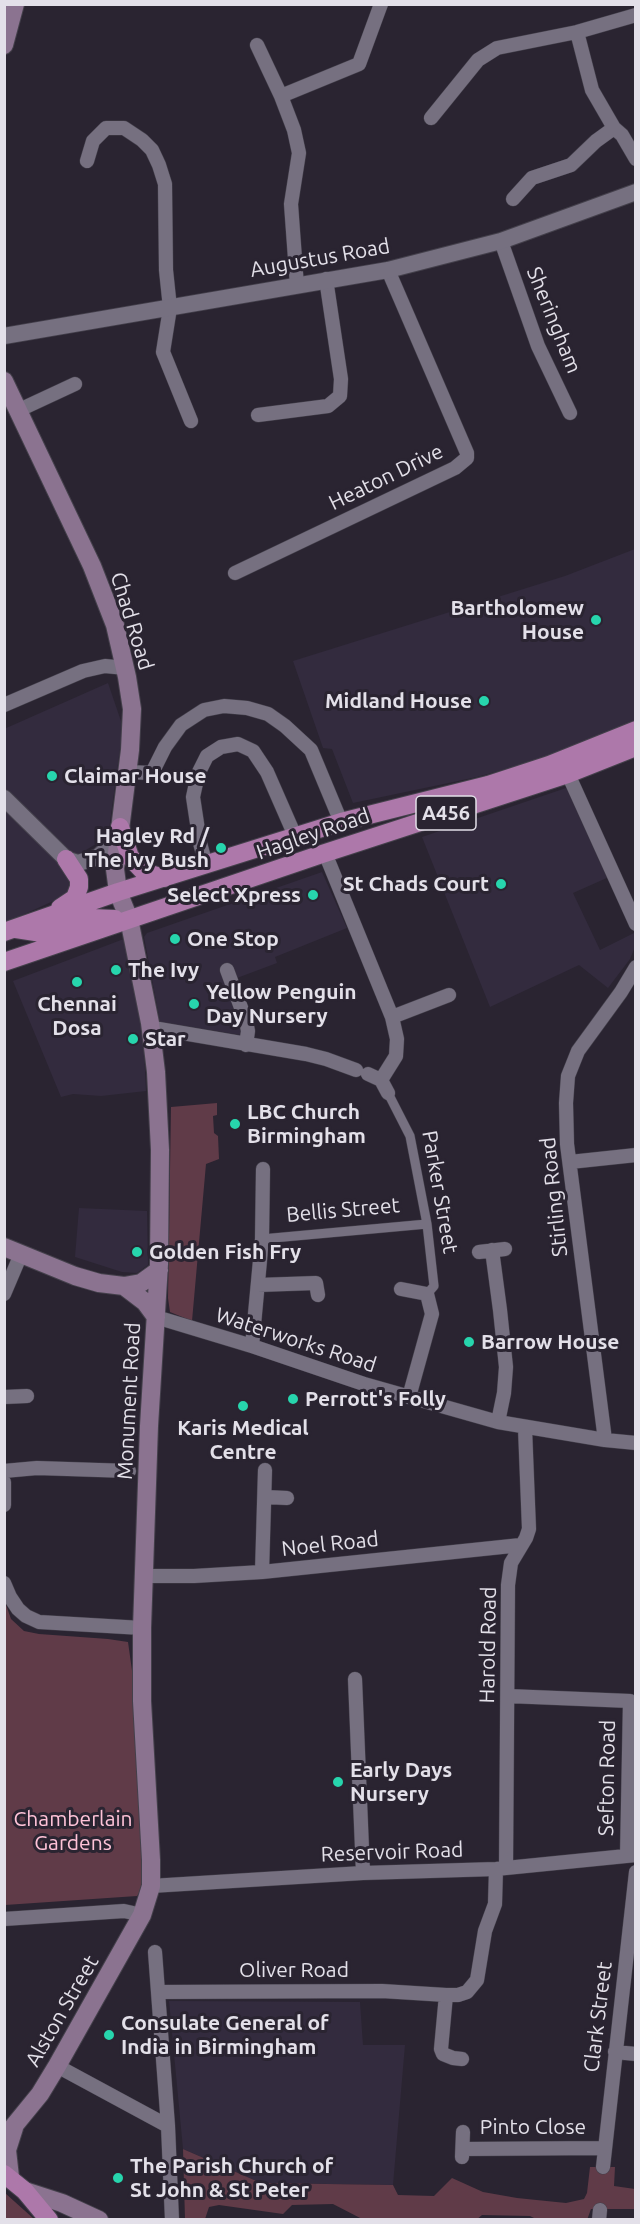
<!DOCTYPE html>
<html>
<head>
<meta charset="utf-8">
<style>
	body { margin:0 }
	#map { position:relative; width:640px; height:2224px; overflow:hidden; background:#2a2431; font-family:Ubuntu,sans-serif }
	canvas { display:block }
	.frame { position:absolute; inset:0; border:6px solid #e3e0e9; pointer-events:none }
</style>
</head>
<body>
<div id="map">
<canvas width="640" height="2224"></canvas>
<div class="frame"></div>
</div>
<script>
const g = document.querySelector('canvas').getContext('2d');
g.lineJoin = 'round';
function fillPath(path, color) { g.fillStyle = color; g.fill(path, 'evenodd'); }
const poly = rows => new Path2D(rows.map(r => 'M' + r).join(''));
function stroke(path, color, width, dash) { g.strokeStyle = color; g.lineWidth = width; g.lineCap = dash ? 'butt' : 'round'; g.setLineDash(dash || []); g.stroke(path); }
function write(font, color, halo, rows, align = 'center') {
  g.font = font + ' Ubuntu,sans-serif'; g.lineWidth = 6; g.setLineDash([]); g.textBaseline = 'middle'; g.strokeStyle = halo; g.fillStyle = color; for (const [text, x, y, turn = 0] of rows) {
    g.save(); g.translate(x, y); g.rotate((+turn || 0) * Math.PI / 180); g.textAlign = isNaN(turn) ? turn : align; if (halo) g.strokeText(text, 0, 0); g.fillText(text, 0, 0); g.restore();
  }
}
const built = poly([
	[635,549,635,722,550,757,477,777,353,803,332,749,323,748,293,661,565,576],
	[108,683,123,727,108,837,67,861,73,892,5,923,4,729],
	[569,787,609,877,573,893,600,950,634,933,635,947,630,959,608,988,579,965,490,1007,422,837],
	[322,872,347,928,275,957,277,963,237,978,247,1036,160,1022,144,937,147,933],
	[129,937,143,1027,146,1091,101,1096,73,1094,61,1097,13,981],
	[79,1208,147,1211,148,1265,137,1273,122,1272,75,1257],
	[169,2001,360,2002,363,2045,405,2045,393,2185,261,2183,183,2149]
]);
const green = poly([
	[217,1103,217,1115,213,1116,214,1133,218,1136,219,1159,206,1164,192,1321,170,1312,168,1298,171,1107],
	[4,1599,11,1619,24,1631,39,1634,108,1639,128,1642,136,1699,143,1865,143,1887,137,1896,5,1905],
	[183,2149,261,2183,393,2185,398,2195,434,2196,452,2178,483,2192,517,2198,566,2203,584,2199,587,2193,590,2167,615,2167,614,2186,635,2189,635,2209,591,2209,587,2220,538,2220,530,2216,482,2215,476,2220,364,2220,333,2204,292,2205,283,2214,219,2205,209,2207,205,2219,185,2219],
	[4,2193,5,2193,34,2219,5,2219]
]);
const pedestrian = poly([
	[388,1093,410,1136,427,1224,434,1286,427,1294],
	[262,1239,427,1224]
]);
const minor = poly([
	[577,32,592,90,614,128,622,135,636,159],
	[257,45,281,96],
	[431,118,478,60,497,48,577,32,636,15],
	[87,161,93,141,106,128,124,128,142,140,152,150,159,165,165,184,166,270,170,308,163,352,191,421],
	[513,199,532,178,571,165,596,141,614,128],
	[501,241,538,346,570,413],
	[297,286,291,204,299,153,294,130,281,96,359,64,381,4],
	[17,411,75,384],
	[258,415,328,406,340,396,341,379,326,279],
	[235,573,455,468,467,458,467,453,388,270],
	[4,705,83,671,105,666,125,668],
	[127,772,152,773,165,747,181,725,204,710,224,706,247,708,268,714,285,726,311,750,341,822],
	[568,774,636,924],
	[325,853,392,1017,397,1039,396,1056,381,1080],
	[206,865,200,843,193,797,198,774,207,756,221,747,238,744,253,751,267,772,295,836],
	[227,970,246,1021,248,1031,246,1045],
	[392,1017,449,995],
	[150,1031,159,1029,306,1054,326,1059,356,1070],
	[368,1074,381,1080,388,1093],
	[570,1162,636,1155],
	[492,1250,500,1310,506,1367,504,1393,498,1422],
	[479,1252,505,1249],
	[258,1285,316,1283,318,1295],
	[401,1289,427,1294,432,1314,409,1397],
	[4,1294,21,1254],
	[156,1317,252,1346,364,1384,498,1422,605,1440,636,1443],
	[252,1346,262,1239,263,1169],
	[4,1397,27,1396],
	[605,1440,567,1144,566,1103,568,1076,578,1051,621,992,636,967],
	[4,1471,37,1468,129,1471],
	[4,1482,4,1505],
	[266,1497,287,1498],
	[262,1572,265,1470],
	[143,1576,194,1576,262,1572,521,1545],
	[4,1583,10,1597,18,1609,26,1616,39,1622,142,1628],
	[355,1679,363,1873],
	[508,1696,630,1701,627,1856],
	[506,1868,508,1585,511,1563,526,1538,529,1529,525,1428],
	[151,1886,363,1873,496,1869,636,1855],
	[4,1919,124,1911,142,1915],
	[155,1952,168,2126,172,2220],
	[158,1992,382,1991,446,1995,458,1995,467,1992,477,1980,485,1931,495,1904,496,1869],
	[446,1995,441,2049,443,2054,453,2058,462,2059],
	[615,2052,636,2054],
	[57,2066,168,2126],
	[463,2149,604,2148],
	[462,2157,463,2132],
	[603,2167,636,1872],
	[599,2220,600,2210]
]);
const tertiary = poly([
	[4,336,388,270,501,241,636,192],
	[4,798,66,859,78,863,98,857,109,847,118,830]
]);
const secondary = poly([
	[4,45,15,4],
	[4,381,92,566,115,625,127,677,132,709,130,750,115,869,118,892,129,919,150,1023,156,1072,160,1150,159,1264,149,1426,142,1628,142,1701,151,1860,151,1886,142,1915,57,2066,40,2094,4,2138],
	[4,1247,75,1276,99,1283,124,1286,141,1283,159,1270],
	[124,1286,145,1302,156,1317],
	[10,2177,7,2150,14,2128],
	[25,2191,62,2203,99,2220]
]);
const trunk = poly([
	[120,827,130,857,144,872,164,878],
	[60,908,75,898,79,887,79,879,66,859],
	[16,929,42,933,91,918,115,919],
	[4,932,118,892,341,822,488,785,549,765,636,730],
	[4,962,319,855,568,774,636,747],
	[4,2174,25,2191,49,2220]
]);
const markers = [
	[596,620,6,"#27d5ad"],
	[484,701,6,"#27d5ad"],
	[52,776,6,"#27d5ad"],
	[221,848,6,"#27d5ad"],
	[501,884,6,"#27d5ad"],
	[313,895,6,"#27d5ad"],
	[175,939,6,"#27d5ad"],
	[116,970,6,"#27d5ad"],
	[77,982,6,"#27d5ad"],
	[194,1004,6,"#27d5ad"],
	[133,1039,6,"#27d5ad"],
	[235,1124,6,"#27d5ad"],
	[137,1252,6,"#27d5ad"],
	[469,1342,6,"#27d5ad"],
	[293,1399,6,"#27d5ad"],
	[243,1406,6,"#27d5ad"],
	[338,1782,6,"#27d5ad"],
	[109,2035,6,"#27d5ad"],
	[118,2178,6,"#27d5ad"]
];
const shields = [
	[446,813,60]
];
const shieldNames = [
	["A456",446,813]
];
const streetNames = [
	["Augustus Road",320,258,-10],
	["Sheringham",554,320,68],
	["Heaton Drive",386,477,-26],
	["Chad Road",132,621,73],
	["Hagley Road",313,834,-19],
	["Parker Street",440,1192,80],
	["Stirling Road",554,1197,-96],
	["Bellis Street",343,1210,-5],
	["Waterworks Road",296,1340,18],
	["Monument Road",129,1401,-87],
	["Noel Road",330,1544,-6],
	["Harold Road",488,1645,-89],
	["Sefton Road",607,1778,-89],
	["Reservoir Road",392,1852,-2],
	["Oliver Road",294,1970],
	["Alston Street",62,2011,-60],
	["Clark Street",598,2017,-83],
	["Pinto Close",533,2127]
];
const poiNames = [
	["Bartholomew",584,608,"right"],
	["House",584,632,"right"],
	["Midland House",472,701,"right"],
	["Claimar House",64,776],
	["Hagley Rd /",209,836,"right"],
	["The Ivy Bush",209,860,"right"],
	["St Chads Court",489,884,"right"],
	["Select Xpress",301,895,"right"],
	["One Stop",187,939],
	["The Ivy",128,970],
	["Yellow Penguin",206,992],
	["Day Nursery",206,1016],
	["Chennai",77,1004,"center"],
	["Dosa",77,1028,"center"],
	["Star",145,1039],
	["LBC Church",247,1112],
	["Birmingham",247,1136],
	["Golden Fish Fry",149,1252],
	["Barrow House",481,1342],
	["Perrott's Folly",305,1399],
	["Karis Medical",243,1428,"center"],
	["Centre",243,1452,"center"],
	["Early Days",350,1770],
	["Nursery",350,1794],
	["Consulate General of",121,2023],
	["India in Birmingham",121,2047],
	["The Parish Church of",130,2166],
	["St John & St Peter",130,2190]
];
const parkNames = [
	["Chamberlain",73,1819],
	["Gardens",73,1843]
];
fillPath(built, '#332b3e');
fillPath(green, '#603b48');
stroke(pedestrian, '#44404b', 10);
stroke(minor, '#44404b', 15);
stroke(tertiary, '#44404b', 18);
stroke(secondary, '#44404b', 20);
stroke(trunk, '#44404b', 20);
stroke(pedestrian, '#767080', 9);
stroke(minor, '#767080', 14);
stroke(tertiary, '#767080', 16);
stroke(secondary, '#8b7390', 18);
stroke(trunk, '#ad78aa', 18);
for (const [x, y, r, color] of markers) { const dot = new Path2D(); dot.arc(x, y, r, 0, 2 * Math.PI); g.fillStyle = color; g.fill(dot); stroke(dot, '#2a2431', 2); }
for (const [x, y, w] of shields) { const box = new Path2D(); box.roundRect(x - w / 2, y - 17, w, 34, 4.5); g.fillStyle = '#2a2431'; g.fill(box); stroke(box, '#e3e0e9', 1.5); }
write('bold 20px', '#e3e0e9', null, shieldNames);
write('21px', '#e3e0e9', '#2a2431', streetNames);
write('bold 21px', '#e3e0e9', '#2a2431', poiNames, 'left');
write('21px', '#ffc3d8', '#2a2431', parkNames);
</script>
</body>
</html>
